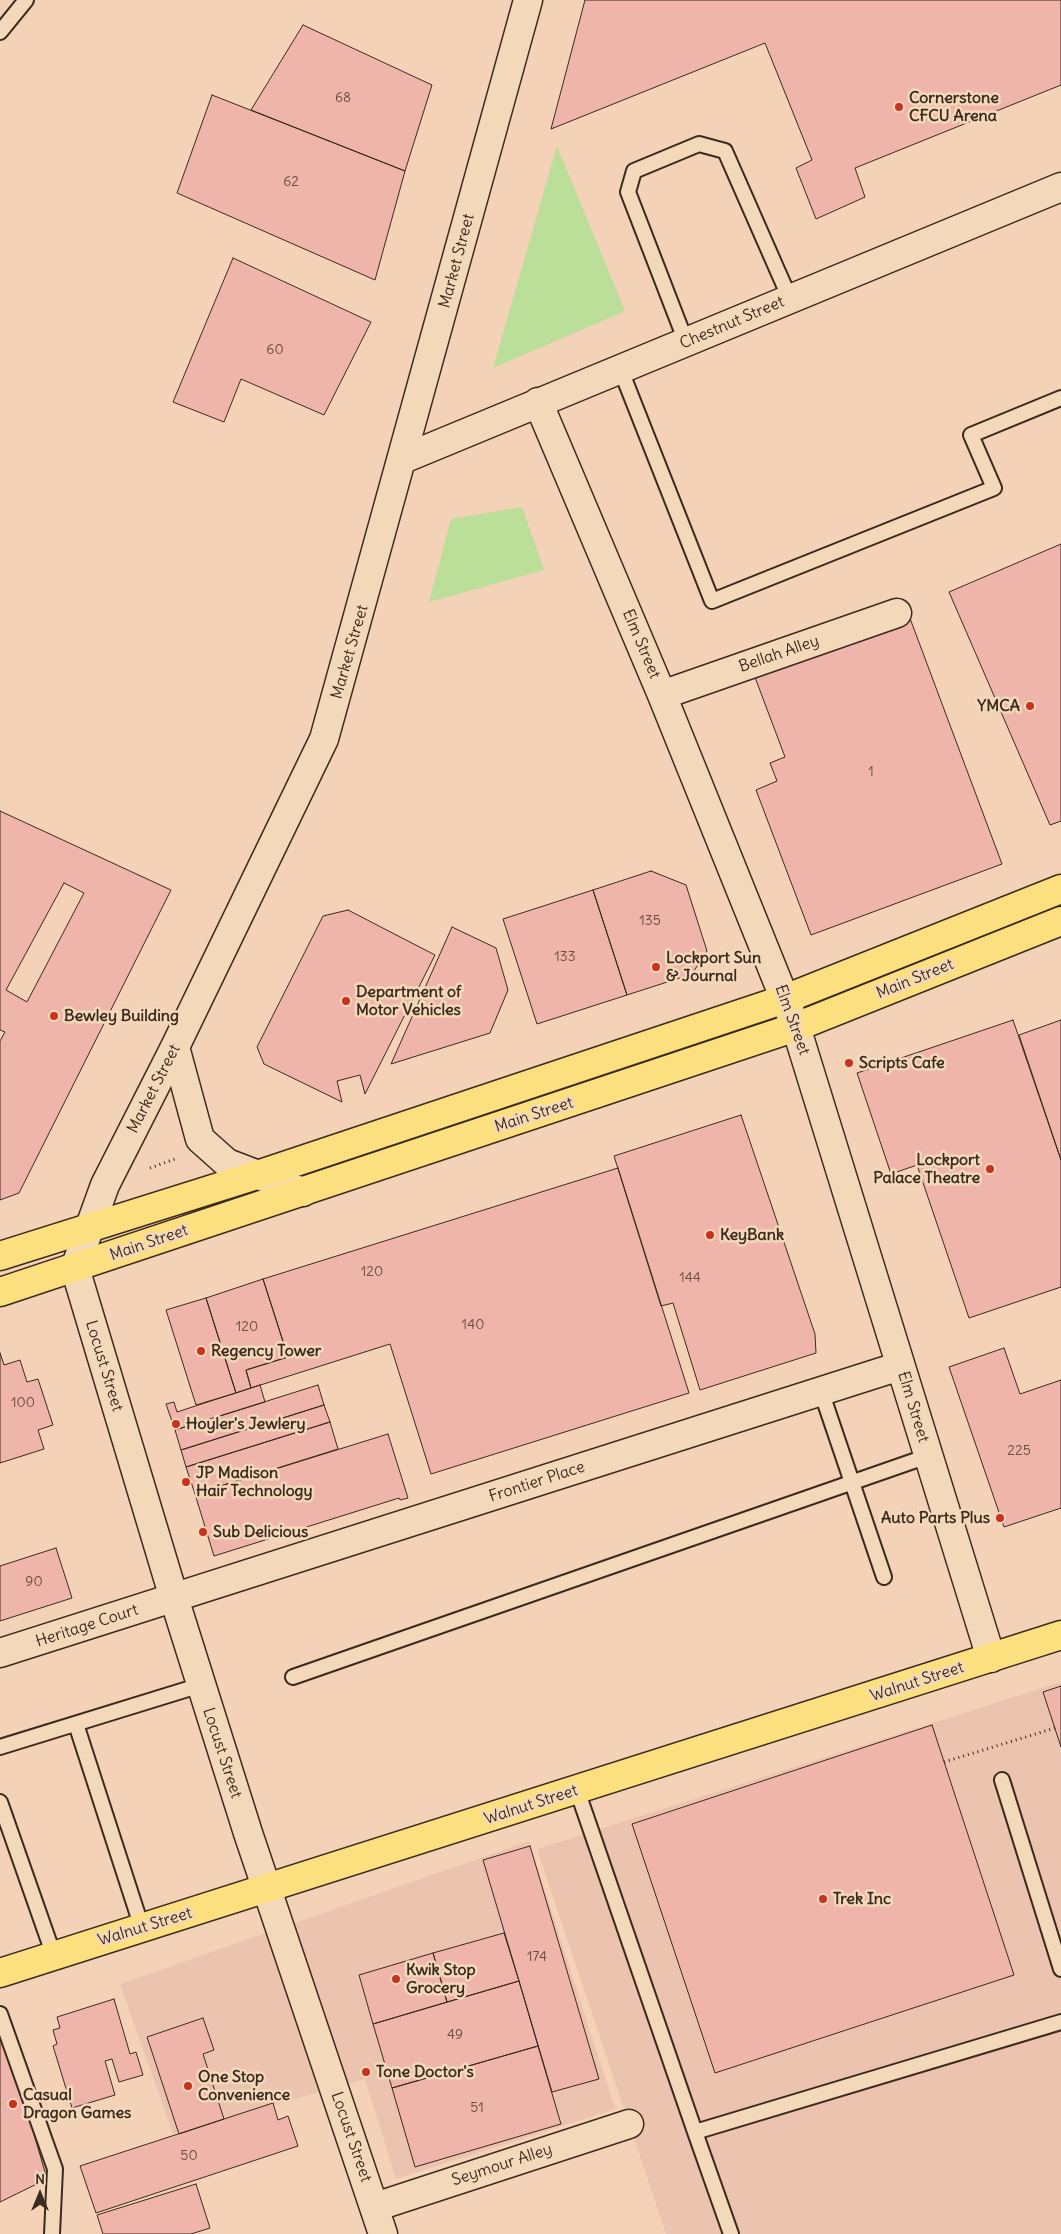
<!DOCTYPE html>
<html>
<head>
<meta charset="utf-8">
<style>
	body { margin:0 }
	#map { position:relative; width:1061px; height:2234px; overflow:hidden; background:#f4d2b8; font-family:Delius,sans-serif }
	canvas { display:block }
	.north { position:absolute; left:15px; top:2169px; width:50px; height:50px; -webkit-text-stroke:4px #f3d8ba; paint-order:stroke; rotate:0deg; font-size:14px; font-weight:700; line-height:20px; text-align:center; color:#3b2a1e }
	.north::after { content:''; display:block; margin:auto; width:18px; height:22px; background:#3b2a1e; clip-path:polygon(50% 0,100% 100%,50% 72%,0 100%) }
</style>
</head>
<body>
<div id="map">
<canvas width="1061" height="2234"></canvas>
<div class="north">N</div>
</div>
<script>
const g = document.querySelector('canvas').getContext('2d');
g.lineJoin = 'round';
function fillPath(path, color) { g.fillStyle = color; g.fill(path, 'evenodd'); }
const poly = rows => new Path2D(rows.map(r => 'M' + r).join(''));
function stroke(path, color, width, dash) { g.strokeStyle = color; g.lineWidth = width; g.lineCap = dash ? 'butt' : 'round'; g.setLineDash(dash || []); g.stroke(path); }
function write(font, color, halo, rows, align = 'center') {
  g.font = font + ' Delius,sans-serif'; g.lineWidth = 5; g.setLineDash([]); g.textBaseline = 'middle'; g.strokeStyle = halo; g.fillStyle = color; for (const [text, x, y, turn = 0] of rows) {
    g.save(); g.translate(x, y); g.rotate((+turn || 0) * Math.PI / 180); g.textAlign = isNaN(turn) ? turn : align; if (halo) g.strokeText(text, 0, 0); g.fillText(text, 0, 0); g.restore();
  }
}
const built = poly([
	[1061,1682,1061,2234,666,2234,537,1849],
	[529,1841,615,2109,396,2179,365,2079,173,2134,120,1984]
]);
const green = poly([
	[557,146,625,311,493,368],
	[522,507,544,570,429,602,451,519]
]);
const building = poly([
	[585,0,1061,0,1061,85,855,168,865,197,816,219,796,168,812,160,765,43,551,129,585,0],
	[303,25,432,85,405,171,251,110,303,25],
	[212,95,405,171,375,280,177,193,212,95],
	[233,258,371,322,324,415,241,379,224,422,173,402,233,258],
	[1061,544,1061,821,1050,825,949,592,1061,544],
	[908,613,1002,864,811,935,756,790,777,781,770,763,785,757,753,672,908,613],
	[0,811,171,890,19,1193,0,1200,0,1041,5,1032,0,1030,0,811],
	[64,883,84,893,27,1002,6,990,64,883],
	[651,871,686,885,707,951,692,974,627,995,593,890,651,871],
	[593,890,627,995,537,1024,503,919,593,890],
	[348,910,435,955,365,1094,360,1075,337,1081,342,1102,264,1064,257,1047,323,916,348,910],
	[452,927,496,948,508,990,490,1033,391,1064,452,927],
	[1013,1020,1061,1160,1061,1287,969,1318,917,1165,891,1174,857,1073,1013,1020],
	[1061,1020,1061,1160,1019,1035,1061,1020],
	[741,1115,815,1334,816,1353,700,1390,673,1303,661,1306,614,1156,741,1115],
	[618,1168,689,1393,431,1474,390,1344,251,1388,246,1370,288,1357,263,1279,618,1168],
	[263,1279,288,1357,246,1370,251,1388,236,1393,206,1298,263,1279],
	[206,1298,236,1393,196,1405,166,1310,206,1298],
	[1004,1348,1020,1394,1061,1380,1061,1508,1004,1527,949,1367,1004,1348],
	[0,1353,4,1365,20,1360,27,1382,38,1379,53,1425,38,1430,44,1449,0,1463,0,1353],
	[260,1385,265,1402,175,1430,166,1404,174,1402,177,1412,260,1385],
	[318,1385,324,1405,181,1450,175,1430,318,1385],
	[324,1405,330,1422,186,1467,181,1450,324,1405],
	[330,1422,338,1449,195,1494,186,1467,330,1422],
	[388,1434,408,1498,400,1500,399,1498,214,1556,195,1494,388,1434],
	[56,1548,72,1598,0,1621,0,1566,56,1548],
	[1061,1686,1061,1747,1043,1692,1061,1686],
	[932,1725,1014,1975,715,2073,632,1824,932,1725],
	[530,1846,599,2079,552,2092,483,1860,530,1846],
	[504,1933,519,1981,447,2002,433,1953,504,1933],
	[433,1953,447,2002,373,2024,359,1975,433,1953],
	[519,1981,538,2046,392,2088,373,2024,519,1981],
	[114,1999,130,2054,136,2052,143,2075,119,2082,112,2059,105,2061,115,2095,72,2108,53,2046,57,2044,53,2030,60,2028,57,2017,114,1999],
	[203,2018,214,2050,203,2054,224,2119,179,2134,147,2037,203,2018],
	[3,2027,47,2179,0,2202,0,2028,3,2027],
	[538,2046,561,2124,415,2167,392,2088,538,2046],
	[273,2103,278,2120,288,2116,298,2146,96,2213,80,2166,273,2103],
	[196,2184,210,2228,191,2234,103,2234,97,2215,196,2184]
]);
const path = poly([
	[150,1168,175,1159],
	[944,1762,1055,1728]
]);
const service = poly([
	[0,32,26,0],
	[686,342,628,192,634,171,699,144,725,151,790,299],
	[620,368,712,601,994,488,971,435,1061,398],
	[821,1391,884,1577],
	[293,1677,928,1456],
	[76,1724,142,1928],
	[0,1747,201,1685],
	[1002,1780,1061,1969],
	[577,1790,695,2132],
	[0,1802,54,1956],
	[0,2014,55,2169,52,2234],
	[731,2234,695,2132,1061,2022]
]);
const minor = poly([
	[538,402,662,695,796,1027,991,1658],
	[403,459,1061,187],
	[662,695,897,613],
	[0,1653,900,1366],
	[375,2207,629,2124]
]);
const tertiary = poly([
	[175,1047,200,1139,227,1163,303,1192],
	[383,2234,248,1833,174,1598,75,1268,105,1185,175,1047,324,739,528,0]
]);
const primary = poly([
	[0,1256,257,1175,785,999,1061,889],
	[0,1292,796,1027,1061,921]
]);
const trunk = poly([
	[0,1973,1061,1635]
]);
const markers = [
	[899,107,5,"#c8321e"],
	[1030,706,5,"#c8321e"],
	[656,967,5,"#c8321e"],
	[346,1001,5,"#c8321e"],
	[54,1016,5,"#c8321e"],
	[849,1063,5,"#c8321e"],
	[990,1169,5,"#c8321e"],
	[710,1235,5,"#c8321e"],
	[201,1351,5,"#c8321e"],
	[176,1424,5,"#c8321e"],
	[186,1482,5,"#c8321e"],
	[1000,1518,5,"#c8321e"],
	[203,1532,5,"#c8321e"],
	[823,1899,5,"#c8321e"],
	[396,1979,5,"#c8321e"],
	[366,2072,5,"#c8321e"],
	[188,2086,5,"#c8321e"],
	[13,2104,5,"#c8321e"]
];
const numberNames = [
	["68",343,98],
	["62",291,182],
	["60",275,350],
	["1",871,772],
	["135",650,921],
	["133",565,957],
	["120",372,1272],
	["144",690,1278],
	["140",473,1325],
	["120",247,1327],
	["100",23,1403],
	["225",1019,1451],
	["90",34,1582],
	["174",537,1957],
	["49",455,2035],
	["51",477,2108],
	["50",189,2156]
];
const poiNames = [
	["Cornerstone",909,98],
	["CFCU Arena",909,116],
	["YMCA",1020,706,"right"],
	["Lockport Sun",666,958],
	["& Journal",666,976],
	["Department of",356,992],
	["Motor Vehicles",356,1010],
	["Bewley Building",64,1016],
	["Scripts Cafe",859,1063],
	["Lockport",980,1160,"right"],
	["Palace Theatre",980,1178,"right"],
	["KeyBank",720,1235],
	["Regency Tower",211,1351],
	["Hoyler's Jewlery",186,1424],
	["JP Madison",196,1473],
	["Hair Technology",196,1491],
	["Auto Parts Plus",990,1518,"right"],
	["Sub Delicious",213,1532],
	["Trek Inc",833,1899],
	["Kwik Stop",406,1970],
	["Grocery",406,1988],
	["Tone Doctor's",376,2072],
	["One Stop",198,2077],
	["Convenience",198,2095],
	["Casual",23,2095],
	["Dragon Games",23,2113]
];
const streetNames = [
	["Market Street",457,261,-75],
	["Chestnut Street",732,323,-23],
	["Elm Street",641,644,67],
	["Market Street",350,652,-74],
	["Bellah Alley",779,654,-19],
	["Main Street",915,979,-22],
	["Elm Street",792,1020,70],
	["Market Street",154,1089,-63],
	["Main Street",534,1115,-18],
	["Main Street",149,1243,-19],
	["Locust Street",104,1366,73],
	["Elm Street",913,1407,73],
	["Frontier Place",537,1482,-18],
	["Heritage Court",87,1626,-18],
	["Walnut Street",917,1682,-18],
	["Locust Street",222,1753,72],
	["Walnut Street",531,1805,-18],
	["Walnut Street",145,1927,-17],
	["Locust Street",351,2137,71],
	["Seymour Alley",502,2165,-18]
];
fillPath(built, '#ebc3ae');
fillPath(green, '#bbde98');
fillPath(building, '#efb5ab');
stroke(building, '#3b2a1e', 1);
stroke(service, '#3b2a1e', 18);
stroke(minor, '#3b2a1e', 31);
stroke(tertiary, '#3b2a1e', 31);
stroke(primary, '#3b2a1e', 31);
stroke(trunk, '#3b2a1e', 31);
stroke(path, '#3b2a1e', 3, [1, 4]);
stroke(service, '#f3d8ba', 14);
stroke(minor, '#f3d8ba', 28);
stroke(tertiary, '#f3d8ba', 28);
stroke(primary, '#fce080', 28);
stroke(trunk, '#fce080', 28);
for (const [x, y, r, color] of markers) { const dot = new Path2D(); dot.arc(x, y, r, 0, 2 * Math.PI); g.fillStyle = color; g.fill(dot); stroke(dot, '#f3d8ba', 2); }
write('14px', '#684d41', null, numberNames);
write('bold 16px', '#3b2a1e', '#f3d8ba', poiNames, 'left');
write('16px', '#3b2a1e', '#f3d8ba', streetNames);
</script>
</body>
</html>
